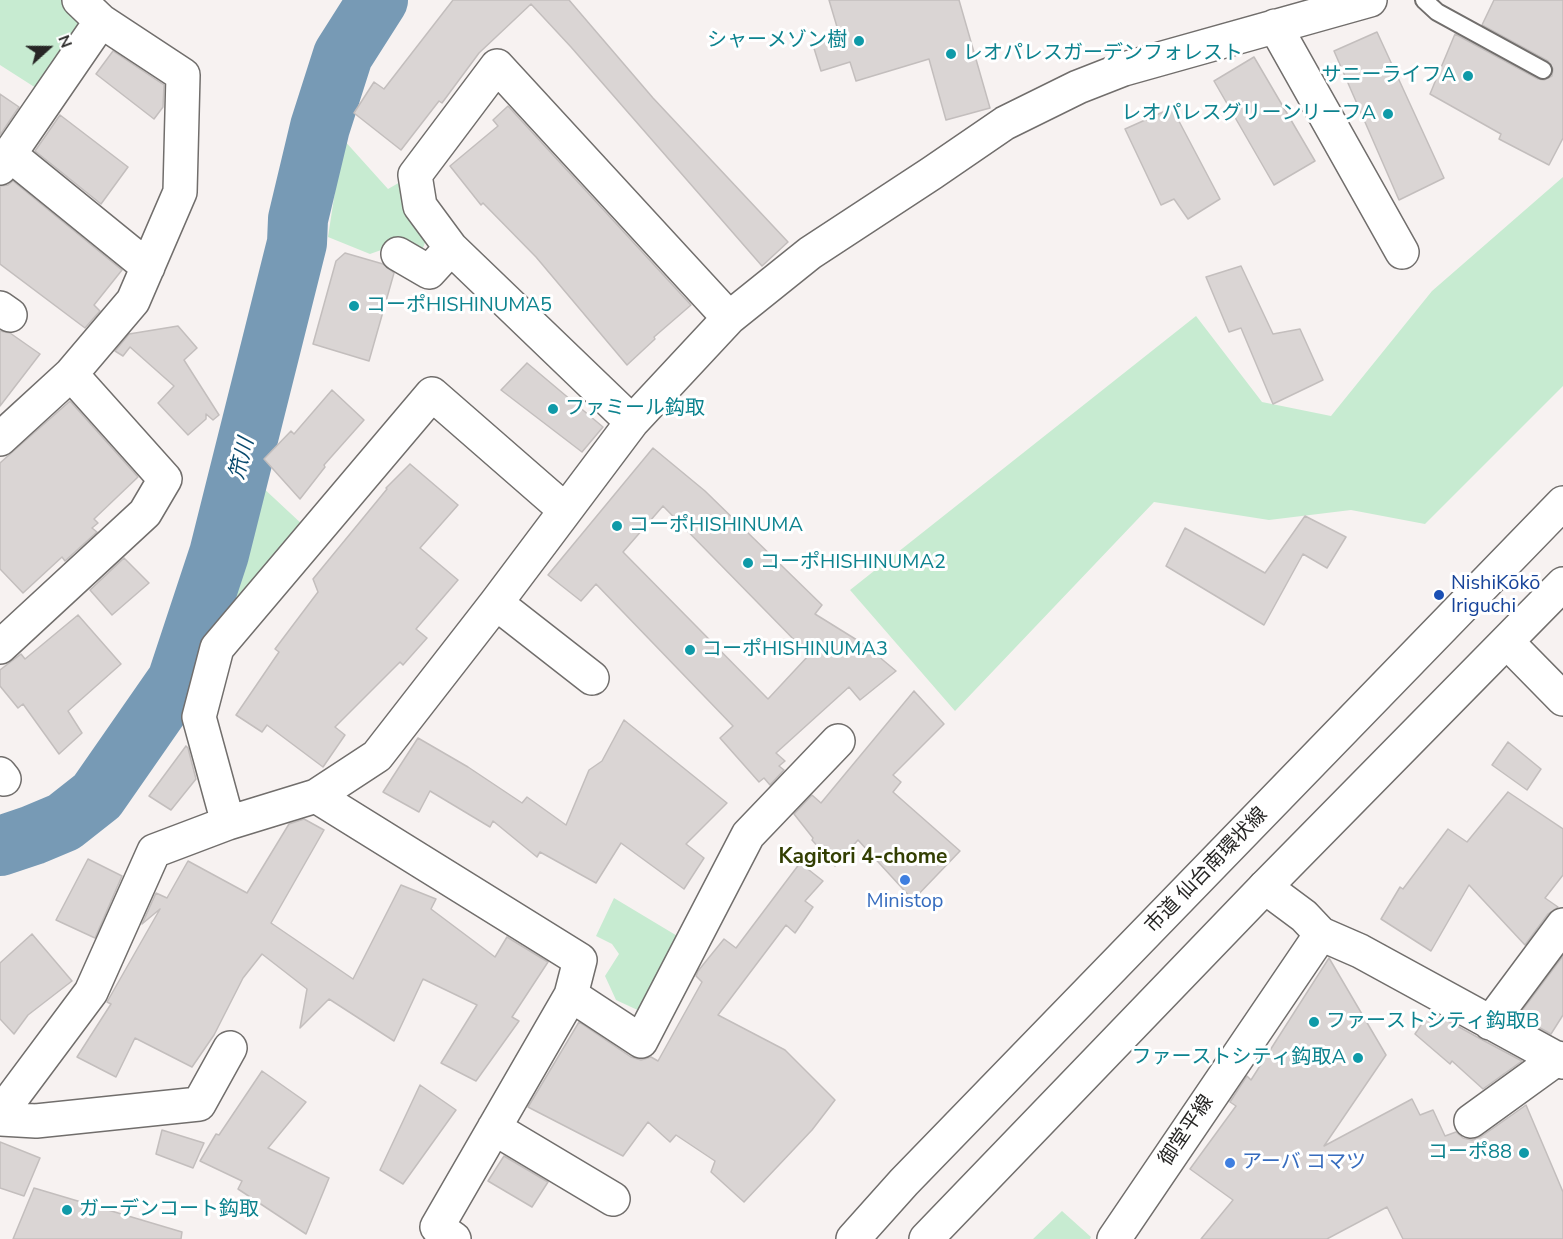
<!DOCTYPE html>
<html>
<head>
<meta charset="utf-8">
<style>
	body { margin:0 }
	#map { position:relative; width:1563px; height:1239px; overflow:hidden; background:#f7f2f1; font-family:"Nunito Sans",sans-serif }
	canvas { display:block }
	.north { position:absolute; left:18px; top:18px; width:60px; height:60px; -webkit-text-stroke:4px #fff; paint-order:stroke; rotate:69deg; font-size:16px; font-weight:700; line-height:24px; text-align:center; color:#272625 }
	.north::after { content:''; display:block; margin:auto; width:21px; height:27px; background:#272625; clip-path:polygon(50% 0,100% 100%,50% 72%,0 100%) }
</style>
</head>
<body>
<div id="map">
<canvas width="1563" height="1239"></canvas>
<div class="north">N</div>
</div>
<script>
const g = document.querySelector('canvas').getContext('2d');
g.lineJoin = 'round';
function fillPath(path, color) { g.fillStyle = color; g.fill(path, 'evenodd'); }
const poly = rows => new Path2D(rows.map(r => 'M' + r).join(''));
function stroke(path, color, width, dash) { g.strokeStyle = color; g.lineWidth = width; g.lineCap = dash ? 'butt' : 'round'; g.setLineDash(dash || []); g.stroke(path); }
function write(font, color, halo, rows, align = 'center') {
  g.font = font + ' "Nunito Sans","Noto Sans JP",sans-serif'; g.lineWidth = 6; g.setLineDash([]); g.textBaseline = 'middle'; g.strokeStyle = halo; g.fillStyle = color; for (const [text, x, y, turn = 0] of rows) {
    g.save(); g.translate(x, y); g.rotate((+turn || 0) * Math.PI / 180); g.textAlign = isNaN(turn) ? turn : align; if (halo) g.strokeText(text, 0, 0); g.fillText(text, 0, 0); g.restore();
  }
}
const green = poly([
	[0,0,64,0,86,18,36,88,0,65],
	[343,139,388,189,402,181,428,235,421,253,395,245,370,254,328,237],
	[1563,177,1563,386,1425,524,1351,510,1269,520,1154,502,955,711,850,590,1196,316,1262,402,1331,416,1432,291],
	[260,485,304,526,231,612,215,596,248,501],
	[614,898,684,940,644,1013,616,1000,605,976,619,954,612,944,596,936],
	[1062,1211,1091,1237,1090,1239,1033,1239]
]);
const river = poly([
	[0,846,33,835,64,822,97,796,177,681,219,554,297,243,298,219,320,127,343,55,378,0]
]);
const building = poly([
	[453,0,569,0,653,98,788,242,762,266,571,47,531,4,479,53,442,103,439,101,401,150,354,113,374,82,384,89,453,0],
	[829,0,959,0,990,108,946,120,929,59,856,81,850,62,821,71,813,45,840,37,829,0],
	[1494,0,1563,0,1563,138,1549,165,1499,139,1501,134,1430,94,1455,34,1538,79,1544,80,1552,76,1553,69,1548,61,1482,25,1494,0],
	[1377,32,1444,178,1399,200,1334,51,1377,32],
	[113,51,164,85,163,107,154,119,96,74,113,51],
	[1254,57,1315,161,1274,185,1214,81,1254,57],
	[0,94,19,107,0,135,0,94],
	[508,106,691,305,654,337,655,339,627,365,536,257,483,203,481,205,450,166,498,126,493,120,508,106],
	[1172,108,1220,199,1188,219,1174,199,1161,205,1125,129,1172,108],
	[60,115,128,167,101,204,35,151,60,115],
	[13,181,122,270,94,305,100,311,85,328,0,264,0,186,8,185,13,181],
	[345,253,383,264,394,273,369,361,313,344,336,261,345,253],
	[1241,266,1273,334,1300,329,1323,380,1273,404,1241,328,1229,332,1206,277,1241,266],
	[178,326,197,348,184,360,219,415,213,420,206,414,206,419,188,435,158,403,174,386,130,347,123,356,115,351,129,334,178,326],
	[0,331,10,333,40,354,0,406,0,331],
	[527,363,603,427,582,452,501,390,527,363],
	[332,390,364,420,324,465,325,467,300,499,264,459,291,431,294,434,332,390],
	[70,401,138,477,94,519,98,523,92,528,97,532,65,561,62,557,23,593,0,569,0,463,70,401],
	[653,448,705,491,822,605,815,614,865,645,896,671,860,700,849,687,776,753,785,761,779,766,784,770,770,785,764,778,759,782,720,738,733,726,596,584,581,601,548,575,653,448],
	[663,506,809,655,768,699,623,552,663,506],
	[410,464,458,505,420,548,458,580,416,629,427,638,403,665,400,662,335,727,345,735,323,767,267,725,262,732,236,715,279,652,275,649,318,592,313,579,387,489,386,488,410,464],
	[1305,516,1346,537,1327,568,1303,554,1264,625,1166,566,1185,528,1265,573,1305,516],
	[124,558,149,583,112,615,90,590,124,558],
	[78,615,121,664,68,711,82,733,59,754,23,704,18,708,0,686,0,670,21,654,25,659,78,615],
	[914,691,944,724,893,775,901,782,893,792,960,851,913,900,858,840,835,866,812,840,813,838,794,814,812,795,821,803,914,691],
	[624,720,727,803,686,844,704,858,684,889,621,843,596,883,540,852,537,857,493,821,490,827,430,791,419,812,383,792,418,738,468,767,522,803,527,797,566,825,589,770,602,761,624,720],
	[1508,742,1541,769,1527,790,1492,765,1508,742],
	[186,746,188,748,196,779,171,810,149,796,186,746],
	[1508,792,1563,829,1563,875,1545,898,1558,907,1548,914,1525,945,1469,885,1431,951,1381,919,1400,887,1403,889,1448,829,1467,842,1508,792],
	[304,819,324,830,271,923,353,979,401,885,436,899,431,909,495,957,507,937,548,962,512,1017,519,1021,476,1081,441,1063,477,1005,423,979,394,1041,329,999,300,1028,307,989,262,954,243,978,214,1035,192,1067,135,1038,116,1077,77,1057,111,1004,107,1002,160,909,142,924,156,893,167,898,188,861,247,893,289,824,304,819],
	[88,859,122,876,95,938,56,920,88,859],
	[800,863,823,881,805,901,813,907,795,933,786,925,718,1015,785,1050,835,1100,812,1130,744,1202,711,1172,715,1161,676,1135,670,1142,648,1122,623,1156,528,1107,579,1022,631,1057,641,1060,651,1057,658,1061,702,982,696,976,698,971,724,939,736,948,800,863],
	[32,934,72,981,28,1015,14,1034,0,1019,0,963,32,934],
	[1563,956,1563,1015,1551,1034,1518,1016,1563,956],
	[1329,958,1386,1055,1324,1146,1412,1099,1420,1115,1433,1110,1445,1136,1456,1132,1463,1138,1472,1140,1482,1136,1526,1105,1563,1192,1563,1239,1403,1239,1387,1207,1327,1239,1201,1239,1233,1200,1190,1169,1236,1106,1230,1102,1239,1088,1247,1076,1251,1080,1329,958],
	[1430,1011,1479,1038,1522,1061,1483,1089,1452,1061,1450,1064,1415,1034,1430,1011],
	[262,1071,306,1102,268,1148,329,1178,306,1234,238,1189,242,1181,200,1161,216,1134,219,1135,262,1071],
	[420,1085,456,1110,403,1184,380,1170,420,1085],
	[162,1130,204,1143,193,1168,156,1154,162,1130],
	[0,1142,40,1158,24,1196,0,1188,0,1142],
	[504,1156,548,1182,532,1207,488,1181,504,1156],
	[34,1188,182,1232,181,1239,13,1239,34,1188]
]);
const service = poly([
	[1424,0,1437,12,1543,70]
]);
const minor = poly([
	[1275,26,1402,252],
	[9,154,148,267],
	[0,168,101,21],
	[398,254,429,272,451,248],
	[0,308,10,315],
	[632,422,451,248,420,206,415,175,497,66,729,318],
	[0,439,71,374,133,301,180,192,183,75,101,21,79,0],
	[496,603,592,678],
	[1507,642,1563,699],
	[0,647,145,513,165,479,71,374],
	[0,774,4,779],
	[316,796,580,960,571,995,437,1227,454,1239],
	[228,823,199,717,217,648,432,394,565,510],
	[1265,887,1304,916,1321,934,1360,951,1563,1062],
	[571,995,641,1041,748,835,838,741],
	[1490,1023,1563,925],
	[0,1114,91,992,154,851,228,823,316,796,377,756,496,603,632,422,729,318,810,253,932,173,1005,123,1078,87,1124,69,1370,0],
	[0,1119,36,1121,199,1104,230,1048],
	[1471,1121,1558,1058],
	[494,1128,613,1199]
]);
const tertiary = poly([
	[1114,1239,1321,934]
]);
const primary = poly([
	[853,1239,904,1182,1563,503],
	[926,1239,1265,887,1563,584]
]);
const markers = [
	[859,41,6,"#0f9aa8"],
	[951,54,6,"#0f9aa8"],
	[1468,76,6,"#0f9aa8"],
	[1388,114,6,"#0f9aa8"],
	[354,306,6,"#0f9aa8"],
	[553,409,6,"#0f9aa8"],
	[617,526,6,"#0f9aa8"],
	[748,563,6,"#0f9aa8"],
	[1439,595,6,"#1a4fb4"],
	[690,650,6,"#0f9aa8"],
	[905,880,6,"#3f7fe0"],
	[1314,1022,6,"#0f9aa8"],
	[1358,1058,6,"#0f9aa8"],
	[1524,1153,6,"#0f9aa8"],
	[1230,1163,6,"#3f7fe0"],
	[67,1210,6,"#0f9aa8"]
];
const cultureNames = [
	["シャーメゾン樹",847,41,"right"],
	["レオパレスガーデンフォレスト",963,54],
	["サニーライフA",1456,76,"right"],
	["レオパレスグリーンリーフA",1376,114,"right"],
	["コーポHISHINUMA5",366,306],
	["ファミール鈎取",565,409],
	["コーポHISHINUMA",629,526],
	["コーポHISHINUMA2",760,563],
	["コーポHISHINUMA3",702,650],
	["ファーストシティ鈎取B",1326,1022],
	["ファーストシティ鈎取A",1346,1058,"right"],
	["コーポ88",1512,1153,"right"],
	["ガーデンコート鈎取",79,1210]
];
const transitNames = [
	["NishiKōkō",1451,584],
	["Iriguchi",1451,607]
];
const streetNames = [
	["市道 仙台南環状線",1207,871,-46],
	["御堂平線",1187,1131,-56]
];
const shopNames = [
	["Ministop",905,902],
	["アーバ コマツ",1242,1163,"left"]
];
const waterNames = [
	["笊川",243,459,-76]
];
const neighbourhoodNames = [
	["Kagitori 4-chome",863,858]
];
fillPath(green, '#c7ebd1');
stroke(river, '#779ab5', 60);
fillPath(building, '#dad5d4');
stroke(building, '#c3bebd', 1.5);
stroke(service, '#716e6c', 20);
stroke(minor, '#716e6c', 36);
stroke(tertiary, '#716e6c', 36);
stroke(primary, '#716e6c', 36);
stroke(service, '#fff', 16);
stroke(minor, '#fff', 33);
stroke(tertiary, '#fff', 33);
stroke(primary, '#fff', 33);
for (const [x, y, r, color] of markers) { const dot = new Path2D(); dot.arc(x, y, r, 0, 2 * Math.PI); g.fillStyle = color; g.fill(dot); stroke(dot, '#fff', 2); }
write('20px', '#0d838f', '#fff', cultureNames, 'left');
write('20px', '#164399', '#fff', transitNames, 'left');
write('20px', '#272625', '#fff', streetNames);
write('20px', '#366cbe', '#fff', shopNames);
write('italic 21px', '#094a6e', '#fff', waterNames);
write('bold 21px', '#333f03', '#fff', neighbourhoodNames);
</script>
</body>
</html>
